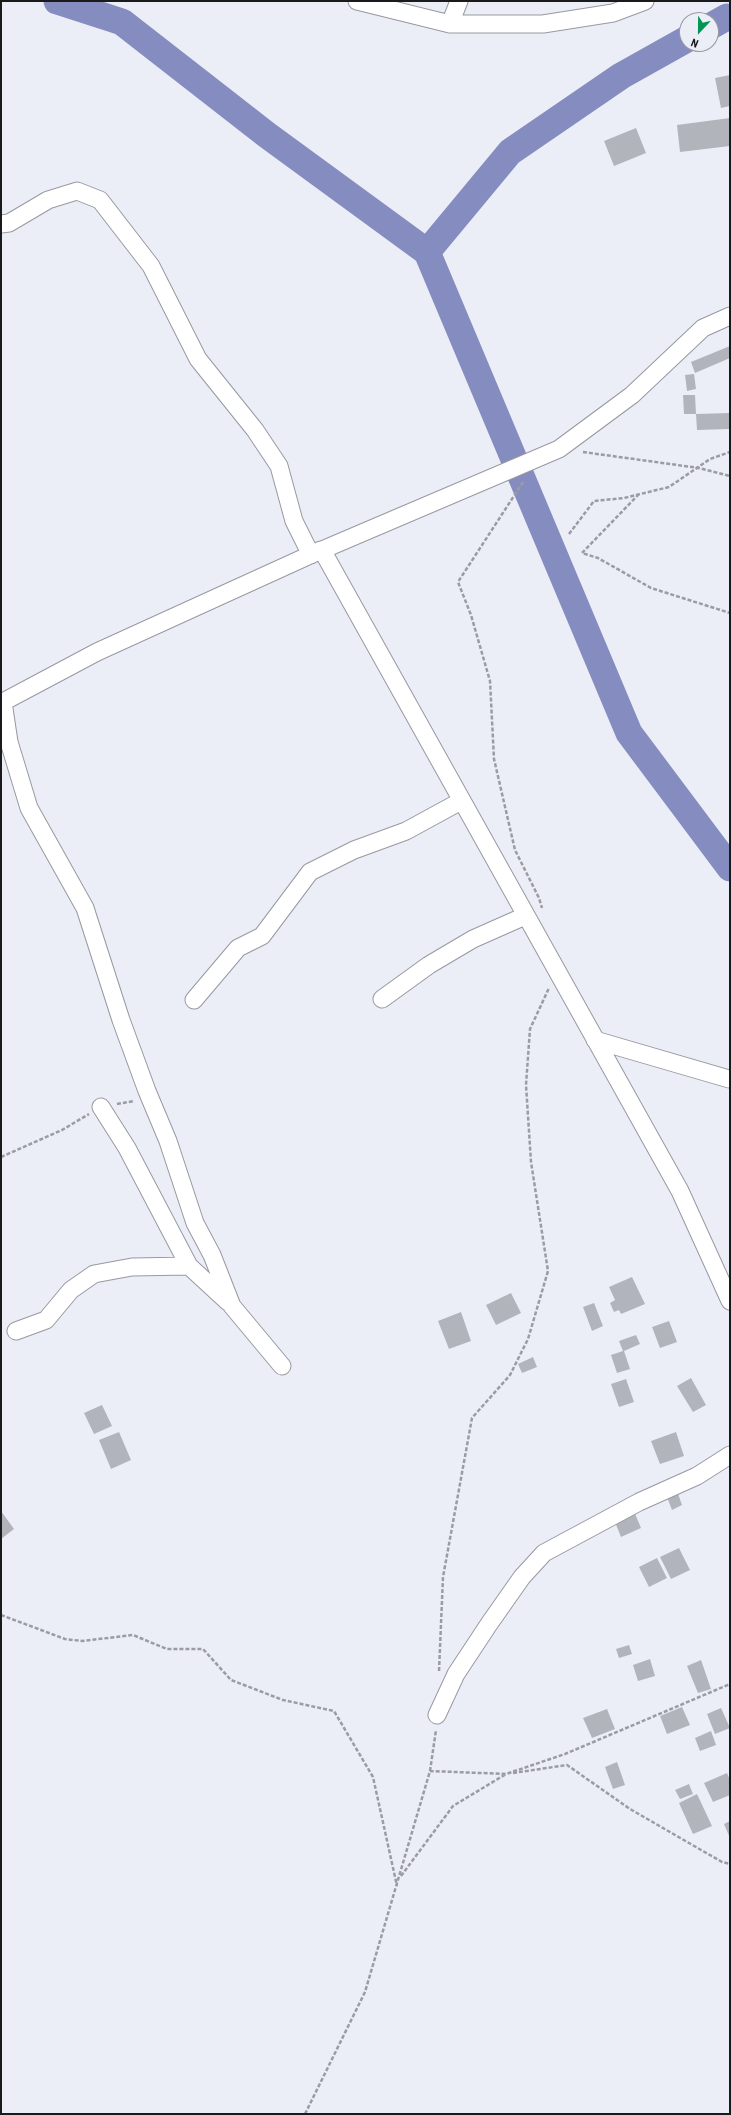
<!DOCTYPE html>
<html>
<head>
<meta charset="utf-8">
<style>
	body { margin:0 }
	#map { position:relative; width:731px; height:2115px; overflow:hidden; background:#eceef7; font-family:"Roboto Condensed",sans-serif }
	canvas { display:block }
	.frame { position:absolute; inset:0; border:2px solid #1a1a1d; pointer-events:none }
	.north { position:absolute; left:679px; top:12px; width:40px; height:40px; box-sizing:border-box; background:#eceef7; border:1px solid #9899a0; border-radius:50%; rotate:202deg; font-size:11px; font-weight:700; line-height:16px; text-align:center; color:#1a1a1d }
	.north::after { content:''; display:block; margin:auto; width:14px; height:18px; background:#019555; clip-path:polygon(50% 0,100% 100%,50% 72%,0 100%) }
</style>
</head>
<body>
<div id="map">
<canvas width="731" height="2115"></canvas>
<div class="frame"></div>
<div class="north">N</div>
</div>
<script>
const g = document.querySelector('canvas').getContext('2d');
g.lineJoin = 'round';
const poly = rows => new Path2D(rows.map(r => 'M' + r).join(''));
function stroke(path, color, width, dash) { g.strokeStyle = color; g.lineWidth = width; g.lineCap = dash ? 'butt' : 'round'; g.setLineDash(dash || []); g.stroke(path); }
function fillPath(path, color) { g.fillStyle = color; g.fill(path, 'evenodd'); }
const river = poly([
	[57,1,122,22,267,135,427,252],
	[711,26,727,17],
	[687,39,621,76,510,152,427,252,629,733,730,868]
]);
const building = poly([
	[730,75,730,106,721,108,715,78],
	[730,118,730,146,680,152,677,125],
	[636,128,646,153,614,166,604,141],
	[730,346,730,358,695,373,691,362],
	[694,374,696,389,687,391,685,375],
	[683,395,695,395,696,414,684,414],
	[730,413,730,429,697,430,696,414],
	[632,1277,645,1304,621,1314,619,1310,614,1312,610,1303,615,1300,609,1287],
	[511,1293,521,1313,496,1325,486,1305],
	[594,1303,603,1326,592,1331,583,1307],
	[461,1312,471,1341,449,1349,438,1321],
	[669,1321,677,1342,660,1348,652,1327],
	[636,1335,640,1344,624,1351,630,1369,617,1373,611,1355,623,1351,619,1341],
	[533,1357,537,1367,522,1373,518,1364],
	[691,1378,706,1405,693,1412,677,1386],
	[626,1379,634,1402,619,1407,611,1384],
	[102,1405,112,1426,94,1434,84,1413],
	[119,1432,131,1460,111,1469,99,1440],
	[676,1432,684,1456,660,1464,651,1441],
	[676,1488,682,1505,672,1510,665,1492],
	[633,1509,641,1528,621,1537,613,1517],
	[1,1511,14,1529,1,1539],
	[679,1548,690,1570,671,1579,660,1557],
	[657,1558,667,1578,649,1587,639,1567],
	[629,1645,632,1654,619,1658,616,1649],
	[650,1659,655,1676,638,1681,633,1665],
	[701,1660,711,1689,698,1693,687,1666],
	[682,1707,690,1725,667,1734,660,1716],
	[721,1708,730,1728,715,1734,707,1714],
	[607,1709,615,1729,592,1738,583,1718],
	[711,1731,716,1745,700,1751,695,1738],
	[617,1762,625,1785,613,1789,605,1767],
	[727,1773,730,1780,730,1795,713,1802,704,1783],
	[689,1784,693,1794,680,1799,675,1790],
	[697,1794,712,1826,693,1834,679,1803],
	[730,1821,730,1838,724,1824]
]);
const path = poly([
	[583,452,699,468,730,476],
	[523,482,458,582,471,615,490,681,494,759,515,850,539,898,542,908],
	[639,494,582,553,598,558,651,588,730,613],
	[569,534,594,501,624,498,669,487,710,459,730,452],
	[117,1104,134,1101],
	[1,1157,62,1130,89,1114],
	[1,1615,65,1639,82,1641,133,1635,167,1649,203,1649,231,1680,283,1700,334,1711,373,1777,397,1886],
	[439,1671,443,1577,472,1418,510,1375,528,1339,548,1271,531,1162,526,1085,530,1029,549,988],
	[430,1771,436,1730],
	[513,1773,567,1765,630,1809,722,1862,730,1864],
	[401,1876,453,1806,506,1774],
	[305,2114,365,1992,430,1771,506,1774,565,1754,730,1684]
]);
const minor = poly([
	[357,1,450,24],
	[459,1,450,24,543,24,613,13,645,1],
	[1,224,9,223,48,200,77,191,100,200,151,266,198,359,255,430,279,466,294,521,311,555],
	[730,316,703,328,632,395,559,449,322,550,680,1191,730,1301],
	[3,702,9,742,29,808,85,908,121,1020,147,1091,168,1141,195,1223,212,1255,232,1306,282,1366],
	[1,703,97,652,321,550],
	[382,999,429,965,473,939,525,916],
	[194,1000,238,948,262,936,310,872,354,850,406,831,461,801],
	[595,1040,729,1079],
	[101,1107,127,1148,189,1266,228,1302],
	[16,1331,46,1320,71,1290,94,1274,132,1267,189,1266],
	[437,1715,456,1674,489,1624,522,1577,544,1553,639,1502,697,1476,730,1455]
]);
stroke(river, '#858cbf', 27);
fillPath(building, '#b2b4bc');
stroke(minor, '#9799a1', 19);
stroke(path, '#9a9ca2', 2.5, [4, 2]);
stroke(minor, '#fff', 17);
</script>
</body>
</html>
